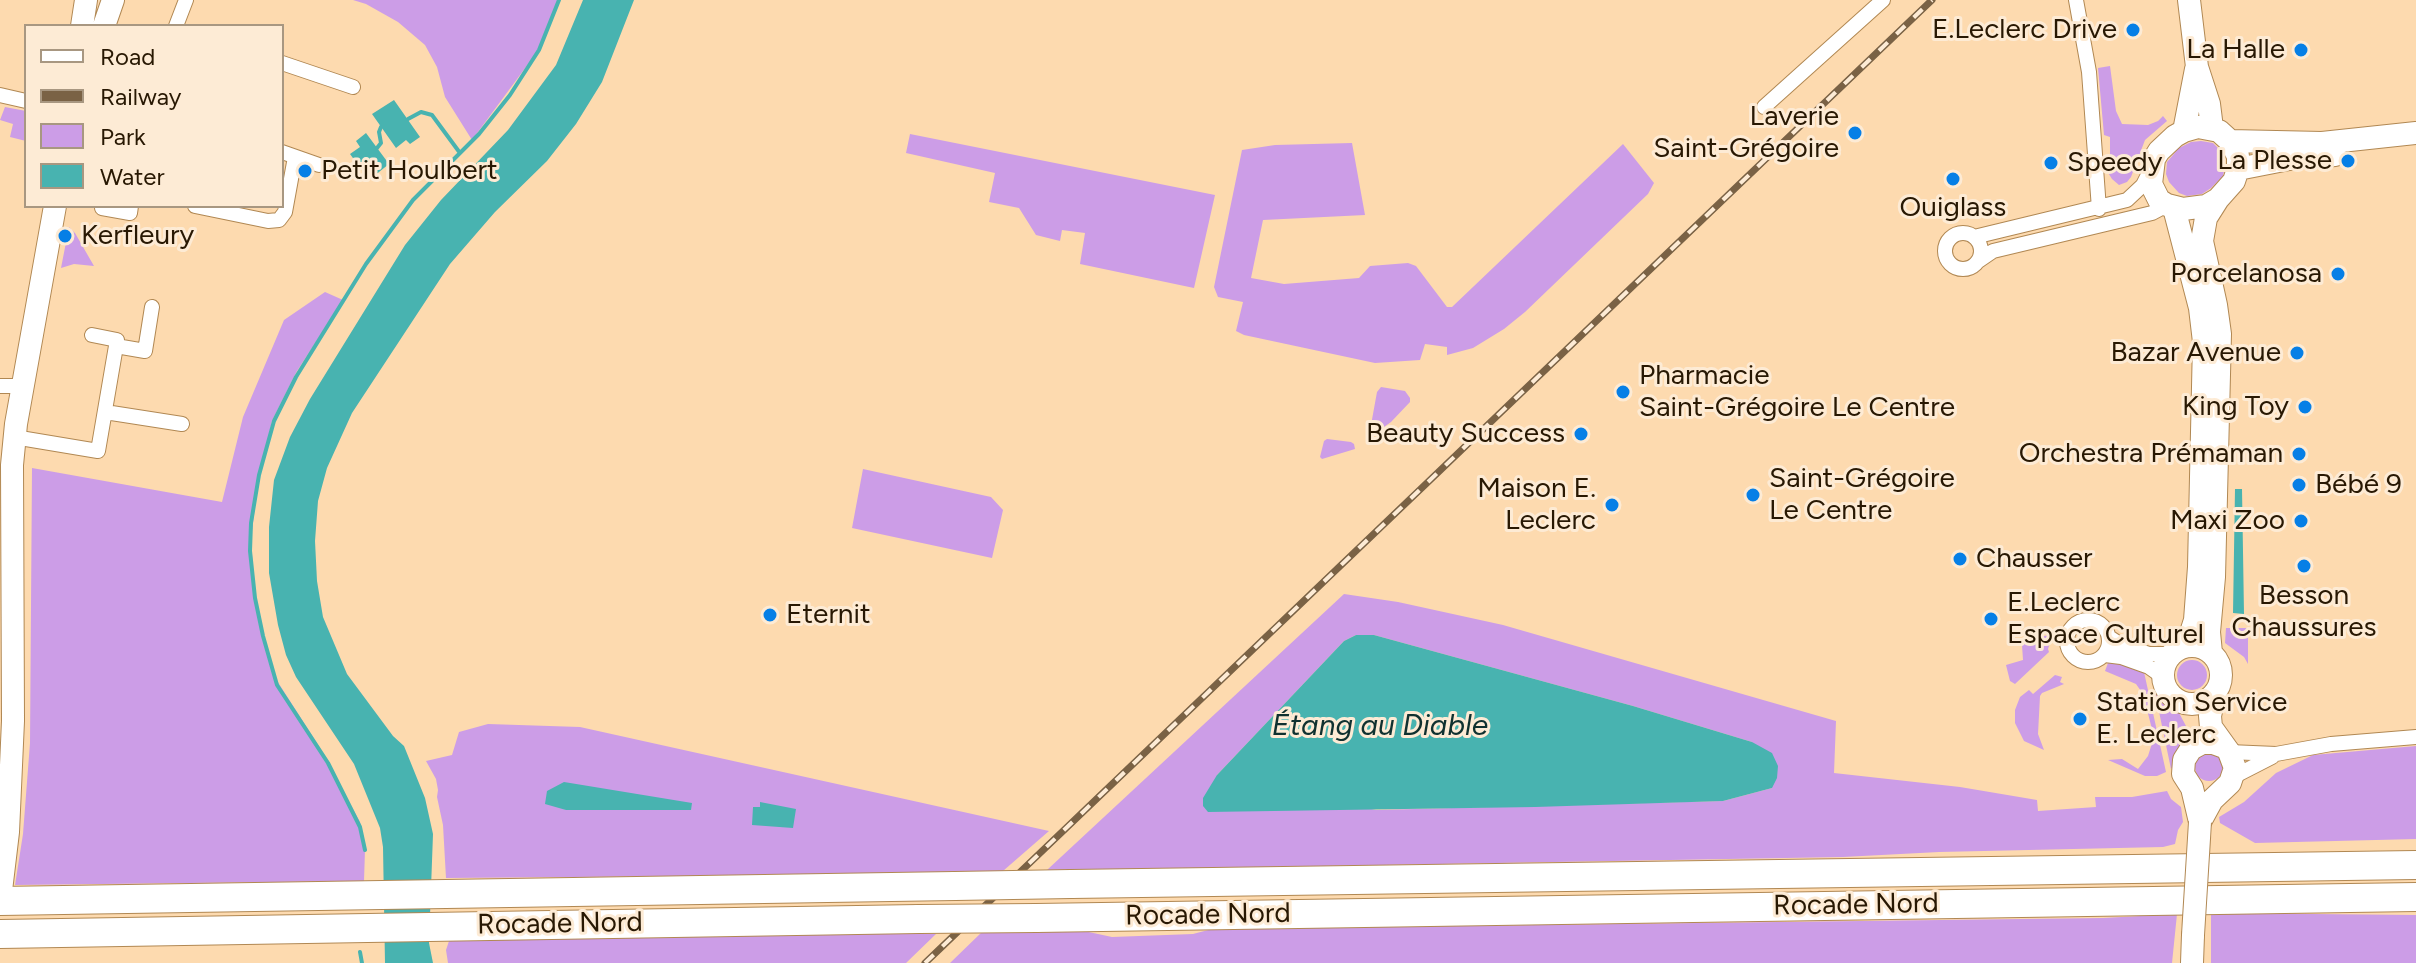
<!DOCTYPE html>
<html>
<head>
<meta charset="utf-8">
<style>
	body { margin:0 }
	#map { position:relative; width:2416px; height:963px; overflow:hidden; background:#fddaaf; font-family:Figtree,sans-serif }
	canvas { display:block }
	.legend { position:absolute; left:24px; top:24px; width:260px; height:184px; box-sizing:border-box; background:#fdebd5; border:2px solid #a89781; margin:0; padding:10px 14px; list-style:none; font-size:24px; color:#281803 }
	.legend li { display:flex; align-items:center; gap:16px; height:40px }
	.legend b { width:40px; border:2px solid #a89781 }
</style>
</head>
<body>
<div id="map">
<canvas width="2416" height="963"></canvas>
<ul class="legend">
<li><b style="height:10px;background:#fff"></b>Road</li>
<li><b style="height:10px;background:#7a6245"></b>Railway</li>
<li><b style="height:22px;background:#cc9de7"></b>Park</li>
<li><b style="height:22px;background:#48b3b0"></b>Water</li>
</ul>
</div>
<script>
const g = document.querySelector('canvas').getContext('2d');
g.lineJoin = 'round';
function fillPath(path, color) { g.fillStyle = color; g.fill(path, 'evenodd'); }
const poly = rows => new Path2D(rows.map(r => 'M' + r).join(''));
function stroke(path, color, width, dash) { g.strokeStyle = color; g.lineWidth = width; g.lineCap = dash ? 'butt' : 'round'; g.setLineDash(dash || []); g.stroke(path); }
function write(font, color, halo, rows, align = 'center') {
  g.font = font + ' Figtree,sans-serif'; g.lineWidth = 6; g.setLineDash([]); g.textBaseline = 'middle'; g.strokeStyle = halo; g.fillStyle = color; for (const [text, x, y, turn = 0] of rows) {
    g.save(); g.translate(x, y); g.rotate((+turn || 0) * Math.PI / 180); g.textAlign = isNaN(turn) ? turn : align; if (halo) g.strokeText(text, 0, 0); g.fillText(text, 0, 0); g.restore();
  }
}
const green = poly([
	[353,0,558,0,537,52,472,140,445,97,437,67,425,45,398,22,366,4],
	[2110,66,2116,111,2122,124,2148,125,2158,121,2163,116,2167,121,2145,140,2131,177,2127,182,2119,185,2112,179,2107,171,2107,166,2110,163,2110,137,2104,135,2098,68],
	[5,107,26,111,26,141,10,137,13,124,0,120],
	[910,134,1215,195,1194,288,1080,264,1085,233,1062,230,1060,241,1036,235,1019,208,989,202,995,173,906,153],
	[2201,141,2213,143,2222,152,2225,166,2223,176,2211,188,2202,194,2187,196,2179,193,2169,182,2166,174,2167,162,2179,148,2191,142],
	[1352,143,1365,215,1263,220,1251,278,1284,284,1359,278,1370,266,1408,263,1416,266,1447,307,1452,307,1623,144,1654,183,1648,194,1525,312,1504,329,1473,348,1447,355,1447,347,1425,344,1420,360,1375,363,1244,335,1236,331,1243,302,1218,297,1214,287,1242,150,1275,145],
	[69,227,75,233,94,266,74,264,61,268],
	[325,292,343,300,297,371,272,421,258,483,251,539,255,600,274,676,320,748,360,822,365,850,364,881,15,885,23,834,30,743,32,468,222,502,243,417,284,320],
	[1381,387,1405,391,1410,398,1410,402,1391,422,1384,427,1377,428,1371,425,1377,392],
	[1327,439,1351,442,1354,444,1355,449,1322,459,1320,457,1324,441],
	[863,469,991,497,1003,510,992,558,852,528],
	[1344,594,1398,602,1503,625,1836,721,1834,773,1960,787,2037,800,2038,811,2096,807,2095,797,2132,797,2167,791,2171,799,2181,807,2183,822,2178,830,2175,844,2163,847,1939,852,1843,857,1151,869,1082,872,1082,870,1047,870],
	[1356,635,1374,635,1633,706,1752,742,1772,788,1723,801,1376,810,1217,775,1344,641],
	[2226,628,2248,628,2248,664,2244,657,2225,643],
	[2035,630,2040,637,2053,634,2048,649,2049,652,2015,684,2010,681,2006,665,2023,660,2022,645,2028,643,2027,632],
	'2177 675a15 15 0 1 1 30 0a15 15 0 1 1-30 0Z',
	[2112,662,2144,672,2166,772,2157,776,2145,776,2108,760,2122,759,2138,769,2148,756,2154,737,2143,694,2136,684,2105,671,2108,663],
	[2055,675,2062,677,2060,682,2064,684,2042,693,2040,696,2038,734,2044,750,2024,741,2015,723,2015,710,2020,697,2029,690,2033,694],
	[2152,678,2156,679,2164,697,2177,709,2186,726,2186,744,2171,769],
	[488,724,580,727,1049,831,1003,871,967,872,966,874,446,878,443,825,437,797,438,790,436,779,426,761,452,755,459,732],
	[547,791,690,810,566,810],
	[2416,746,2416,839,2255,843,2220,823,2219,817,2244,802,2276,773,2313,755],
	'2195 767a14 14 0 1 1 28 0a14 14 0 1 1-28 0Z',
	[2211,913,2416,915,2416,963,2211,963],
	[2177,914,2172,963,950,963,982,932,1084,931,1112,937,1193,934,1212,929,2103,918],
	[844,934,936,934,906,963,448,963,446,950,449,941]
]);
const water = poly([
	[583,0,634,0,602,82,576,124,547,161,495,212,450,264,352,413,327,468,318,501,315,541,317,581,323,617,347,674,393,736,404,746,425,798,433,834,429,943,433,963,385,963,383,847,380,828,354,764,296,677,286,655,278,625,269,573,269,527,274,480,290,437,310,399,405,245,441,200,508,130,556,65],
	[394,100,420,137,410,144,406,140,396,148,372,114],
	[366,133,389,164,369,180,350,154,360,147,356,141],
	[2235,489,2242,489,2244,614,2233,613],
	[1356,635,1374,635,1633,706,1752,742,1772,753,1778,766,1777,778,1772,788,1723,801,1535,807,1208,812,1203,806,1203,798,1217,775,1344,641],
	[564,782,692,803,691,810,566,810,545,804,547,791],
	[760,802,796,809,793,828,752,825,753,807,760,807]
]);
const stream = poly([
	[408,119,421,112,432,115,460,153],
	[377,148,381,143,379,132,381,127],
	[365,850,360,827,328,763,277,685,263,636,255,598,250,551,251,523,259,475,274,421,296,377,366,264,413,200,479,134,510,95,539,50,559,0],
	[360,952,362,963]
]);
const street = poly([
	[2076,0,2089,72,2099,209],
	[176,26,186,0],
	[282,63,353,87],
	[0,95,26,101],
	[1764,107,1883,0],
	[282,152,319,165],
	[195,206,268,221,279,220,285,212,295,157],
	[102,208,130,213,131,206],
	'1945 251a18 18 0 1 1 36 0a18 18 0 1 1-36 0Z',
	[1974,237,2127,200,2143,185,2149,173],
	[1977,262,1993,251,2152,213,2167,205],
	[92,335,117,340,116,346],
	[0,386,23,386],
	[105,412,182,424],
	[14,437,98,451,116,346,145,351,152,307],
	'2067 641a21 21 0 1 1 42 0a21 21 0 1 1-42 0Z',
	[2109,637,2118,643,2149,654,2172,654],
	[2105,655,2121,657,2149,667,2163,677],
	[2229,752,2276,754,2331,744,2416,737],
	[2233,777,2272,757]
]);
const secondary = poly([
	[2189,0,2197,67,2209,104,2212,128],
	[82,26,86,0],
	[104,26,113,0],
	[2198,127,2219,131,2230,141,2238,156,2238,169,2234,181,2218,199,2206,206,2183,209,2167,205,2159,200,2151,184,2154,159,2159,151,2175,136,2184,131,2198,127],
	[2184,131,2196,69],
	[2230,141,2322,143,2416,133],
	[2238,169,2289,159,2335,155],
	[2174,208,2200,308,2204,342,2199,567,2195,620,2189,639,2183,647],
	'2163 675a29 29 0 1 1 58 0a29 29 0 1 1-58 0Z',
	[2211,653,2209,632,2214,577,2220,334,2216,305,2202,241,2206,218,2218,199],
	[2200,822,2212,800,2230,783,2235,768,2229,752,2211,727,2210,716,2215,693],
	[2200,822,2192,788,2183,774,2184,760,2191,749,2202,743,2213,743,2224,747],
	[0,899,8,832,13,721,12,465,16,424,55,206],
	[2192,963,2193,935]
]);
const highway = poly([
	[1071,884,2416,865],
	[0,901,955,886],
	[1036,918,2416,897],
	[0,934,919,919]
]);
const rail = poly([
	[925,963,1932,0]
]);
const secondaryBridge = poly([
	[2193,935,2200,822]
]);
const highwayBridge = poly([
	[955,886,1071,884],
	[919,919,1036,918]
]);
const markers = [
	[2133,30,8,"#067fe6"],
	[2301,50,8,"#067fe6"],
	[1855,133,8,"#067fe6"],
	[2348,161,8,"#067fe6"],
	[2051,163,8,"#067fe6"],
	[305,171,8,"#067fe6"],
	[1953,179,8,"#067fe6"],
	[65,236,8,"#067fe6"],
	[2338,274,8,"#067fe6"],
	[2297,353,8,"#067fe6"],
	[1623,392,8,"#067fe6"],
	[2305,407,8,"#067fe6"],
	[1581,434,8,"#067fe6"],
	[2299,454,8,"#067fe6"],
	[2299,485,8,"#067fe6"],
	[1753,495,8,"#067fe6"],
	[1612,505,8,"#067fe6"],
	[2301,521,8,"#067fe6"],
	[1960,559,8,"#067fe6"],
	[2304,566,8,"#067fe6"],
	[770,615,8,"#067fe6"],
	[1991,619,8,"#067fe6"],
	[2080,719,8,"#067fe6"]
];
const poiNames = [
	["E.Leclerc Drive",2117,30],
	["La Halle",2285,50],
	["Laverie",1839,117],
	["Saint-Grégoire",1839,149],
	["La Plesse",2332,161],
	["Speedy",2067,163,"left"],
	["Petit Houlbert",321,171,"left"],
	["Ouiglass",1953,208,"center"],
	["Kerfleury",81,236,"left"],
	["Porcelanosa",2322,274],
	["Bazar Avenue",2281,353],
	["Pharmacie",1639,376,"left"],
	["Saint-Grégoire Le Centre",1639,408,"left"],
	["King Toy",2289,407],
	["Beauty Success",1565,434],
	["Orchestra Prémaman",2283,454],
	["Saint-Grégoire",1769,479,"left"],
	["Le Centre",1769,511,"left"],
	["Bébé 9",2315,485,"left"],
	["Maison E.",1596,489],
	["Leclerc",1596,521],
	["Maxi Zoo",2285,521],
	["Chausser",1976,559,"left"],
	["Besson",2304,596,"center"],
	["Chaussures",2304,628,"center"],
	["E.Leclerc",2007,603,"left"],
	["Espace Culturel",2007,635,"left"],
	["Eternit",786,615,"left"],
	["Station Service",2096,703,"left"],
	["E. Leclerc",2096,735,"left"]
];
const streetNames = [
	["Rocade Nord",1856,905,-1],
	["Rocade Nord",1208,915,-1],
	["Rocade Nord",560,924,-1]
];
const waterNames = [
	["Étang au Diable",1380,726]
];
fillPath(green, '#cc9de7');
fillPath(water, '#48b3b0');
stroke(stream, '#48b3b0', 4);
stroke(street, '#b18853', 16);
stroke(secondary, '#b18853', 24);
stroke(highway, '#b18853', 30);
stroke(street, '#fff', 14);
stroke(secondary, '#fff', 22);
stroke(highway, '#fff', 28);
stroke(rail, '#7a6245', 7);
stroke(rail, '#fdebd5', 4, [12]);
stroke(secondaryBridge, '#b18853', 24, []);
stroke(highwayBridge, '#b18853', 30, []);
stroke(secondaryBridge, '#fff', 22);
stroke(highwayBridge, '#fff', 28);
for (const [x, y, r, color] of markers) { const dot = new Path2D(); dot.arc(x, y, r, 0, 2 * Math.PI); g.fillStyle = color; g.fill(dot); stroke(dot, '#fdebd5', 3); }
write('28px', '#281803', '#fdebd5', poiNames, 'right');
write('28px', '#281803', '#fdebd5', streetNames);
write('italic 30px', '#103130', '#fdebd5', waterNames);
</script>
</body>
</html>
